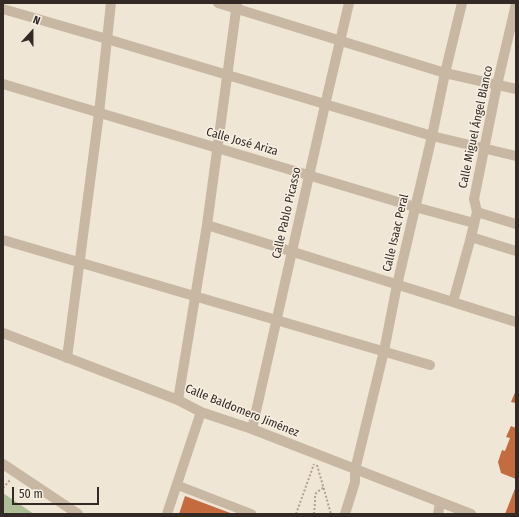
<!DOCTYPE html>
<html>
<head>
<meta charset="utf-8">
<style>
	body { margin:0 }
	#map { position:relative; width:519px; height:517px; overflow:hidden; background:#f0e6d6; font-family:"Fira Sans Condensed",sans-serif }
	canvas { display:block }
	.frame { position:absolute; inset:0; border:4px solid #332a25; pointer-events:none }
	.north { position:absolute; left:12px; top:12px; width:40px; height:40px; -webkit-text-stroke:3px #f8f0e2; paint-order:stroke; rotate:21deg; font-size:11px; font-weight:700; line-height:16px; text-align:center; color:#332a25 }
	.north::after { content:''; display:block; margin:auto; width:14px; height:18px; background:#332a25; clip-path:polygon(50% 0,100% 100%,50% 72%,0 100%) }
	.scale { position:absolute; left:12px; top:487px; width:87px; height:18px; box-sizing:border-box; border:2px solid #332a25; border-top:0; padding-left:5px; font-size:12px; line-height:14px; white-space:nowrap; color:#332a25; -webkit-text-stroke:3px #f8f0e2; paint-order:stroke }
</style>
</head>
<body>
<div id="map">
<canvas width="519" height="517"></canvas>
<div class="frame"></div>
<div class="north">N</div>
<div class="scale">50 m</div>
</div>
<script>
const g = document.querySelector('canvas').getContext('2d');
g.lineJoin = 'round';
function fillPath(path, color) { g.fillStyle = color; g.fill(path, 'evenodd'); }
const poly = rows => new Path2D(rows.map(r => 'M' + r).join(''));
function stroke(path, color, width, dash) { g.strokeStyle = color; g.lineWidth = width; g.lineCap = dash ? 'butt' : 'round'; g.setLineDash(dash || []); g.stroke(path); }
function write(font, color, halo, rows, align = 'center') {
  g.font = font + ' "Fira Sans Condensed",sans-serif'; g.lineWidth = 3; g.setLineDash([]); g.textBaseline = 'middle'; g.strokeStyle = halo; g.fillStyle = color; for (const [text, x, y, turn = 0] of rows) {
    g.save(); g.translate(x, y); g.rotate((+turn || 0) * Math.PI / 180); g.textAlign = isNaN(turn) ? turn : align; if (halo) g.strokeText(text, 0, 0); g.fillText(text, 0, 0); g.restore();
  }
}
const green = poly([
	[3,493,34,514,3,514]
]);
const building = poly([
	[516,390,516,403,511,402],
	[511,426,516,428,516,479,501,473,498,462,502,450,505,451,510,438,506,437],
	[516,486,516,514,505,514],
	[185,496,233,514,179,514]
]);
const path = poly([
	[317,465,331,514],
	[3,488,10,480],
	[296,514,314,464],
	[314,514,315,503,315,497,316,493,324,487]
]);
const pedestrian = poly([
	[177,485,252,514]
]);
const minor = poly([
	[218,3,445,73,516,89],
	[3,9,107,39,432,136,516,156],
	[477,212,474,199,497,85,516,4],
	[207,225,453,302,459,304,516,322],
	[3,240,430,365],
	[453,302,471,237],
	[67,358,99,113,111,3],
	[178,400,207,225,237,3],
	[345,514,355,482,355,470],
	[438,514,440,503]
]);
const tertiary = poly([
	[3,84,415,207,474,223],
	[516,224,477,212,471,237,516,251],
	[3,333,178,400,201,412,252,429,471,514],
	[252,429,325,105,349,3],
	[3,464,78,514],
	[355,470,384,351,397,285,432,136,445,73,462,3],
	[167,514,201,412]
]);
const streetNames = [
	["Calle Miguel Ángel Blanco",476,127,-78],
	["Calle José Ariza",242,142,16],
	["Calle Pablo Picasso",287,213,-77],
	["Calle Isaac Peral",396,233,-77],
	["Calle Baldomero Jiménez",242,411,22]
];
fillPath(green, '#aebf97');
fillPath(building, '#c56b40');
stroke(path, '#b3a18d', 2, [2, 2]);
stroke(pedestrian, '#c8b7a3', 9);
stroke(minor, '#c8b7a3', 10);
stroke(tertiary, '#c8b7a3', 10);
write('12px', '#332a25', '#f8f0e2', streetNames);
</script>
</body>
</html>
